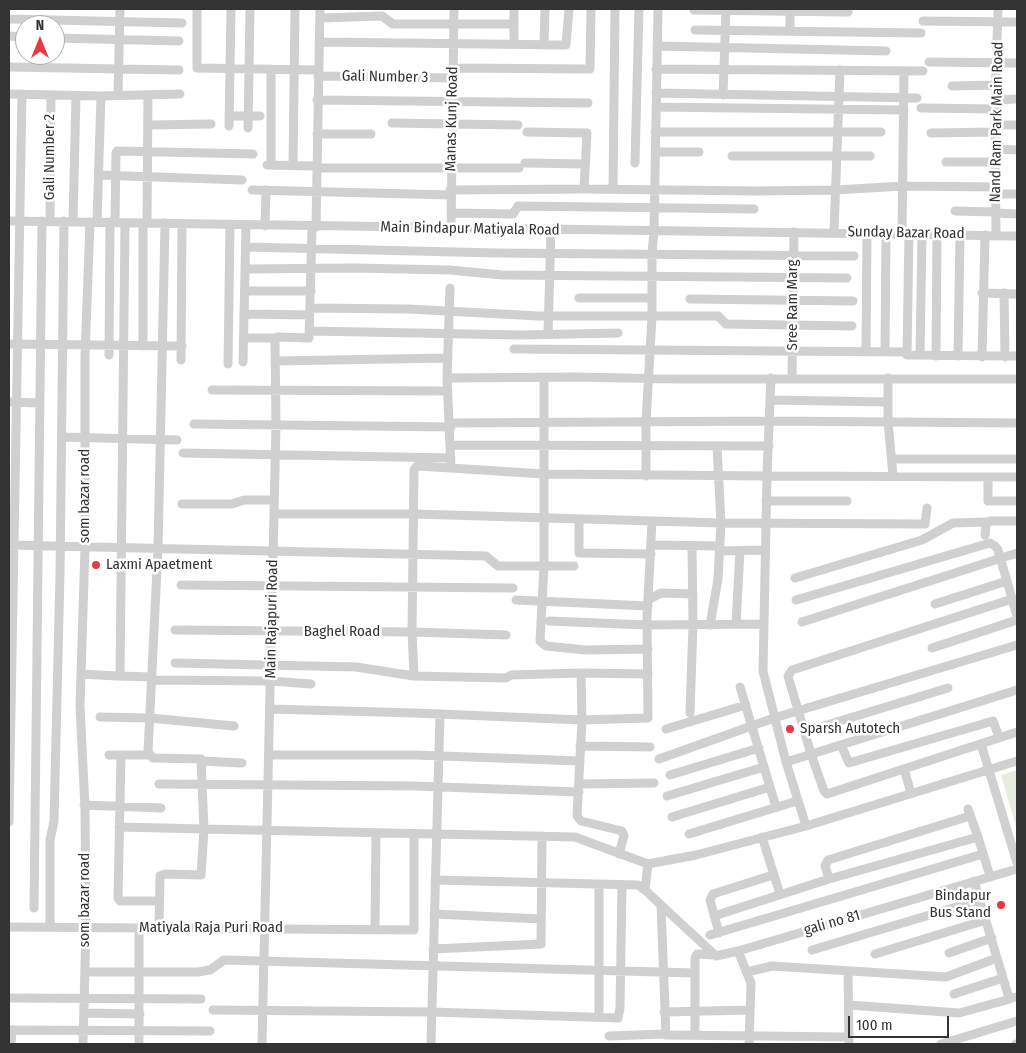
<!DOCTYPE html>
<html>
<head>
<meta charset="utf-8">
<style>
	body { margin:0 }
	#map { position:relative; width:1026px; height:1053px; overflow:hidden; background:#fff; font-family:"Fira Sans Condensed",sans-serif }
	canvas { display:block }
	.frame { position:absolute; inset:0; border:10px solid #333; pointer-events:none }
	.north { position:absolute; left:15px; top:15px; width:50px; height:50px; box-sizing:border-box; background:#fff; border:1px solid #adadad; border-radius:50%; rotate:0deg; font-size:14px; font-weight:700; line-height:20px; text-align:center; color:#333 }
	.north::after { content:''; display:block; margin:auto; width:18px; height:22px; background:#e63946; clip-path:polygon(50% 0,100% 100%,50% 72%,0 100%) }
	.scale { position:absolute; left:848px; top:1016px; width:101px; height:22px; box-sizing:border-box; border:2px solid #333; border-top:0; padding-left:6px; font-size:15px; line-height:18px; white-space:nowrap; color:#333; -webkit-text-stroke:4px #fff; paint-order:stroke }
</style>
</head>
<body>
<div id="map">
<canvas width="1026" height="1053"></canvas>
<div class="frame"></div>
<div class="north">N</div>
<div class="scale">100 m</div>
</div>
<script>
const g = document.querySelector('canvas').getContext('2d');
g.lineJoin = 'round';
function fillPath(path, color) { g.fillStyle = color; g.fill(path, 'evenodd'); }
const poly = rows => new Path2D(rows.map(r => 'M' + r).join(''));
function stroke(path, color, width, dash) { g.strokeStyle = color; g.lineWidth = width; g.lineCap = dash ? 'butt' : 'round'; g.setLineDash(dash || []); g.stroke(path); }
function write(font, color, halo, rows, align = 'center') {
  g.font = font + ' "Fira Sans Condensed",sans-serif'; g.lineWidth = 5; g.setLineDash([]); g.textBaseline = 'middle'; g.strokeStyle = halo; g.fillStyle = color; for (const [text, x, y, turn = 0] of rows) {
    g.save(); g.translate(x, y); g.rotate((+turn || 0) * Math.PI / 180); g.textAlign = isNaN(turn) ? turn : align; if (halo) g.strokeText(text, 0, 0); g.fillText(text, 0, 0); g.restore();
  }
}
const green = poly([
	[1017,770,1017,830,1001,775]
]);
const minor = poly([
	[197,9,197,68,318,70],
	[694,10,848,12],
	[790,11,790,30],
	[320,18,382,16,393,24,514,24],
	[9,19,182,23],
	[923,21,1017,22],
	[695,30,921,33],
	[9,36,25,37],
	[55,38,179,41],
	[319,42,566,45,569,9],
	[514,44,514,9],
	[544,45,545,9],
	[657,46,886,51],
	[929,62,1017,63],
	[9,67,179,70],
	[453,68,590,69,591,9],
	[271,69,271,165],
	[656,69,923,71],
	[318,76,453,78],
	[952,86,996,85],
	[656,93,917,98],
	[9,94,101,96,180,94],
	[118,95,120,9],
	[723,95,726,9],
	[317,100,588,103],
	[995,100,1017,99],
	[656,107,904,110],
	[921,108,995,109],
	[229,116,260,116],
	[392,123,518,125],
	[148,125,211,124],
	[995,125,1017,125],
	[229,126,231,9],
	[248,128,250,9],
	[527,132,587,133,584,189],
	[655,132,881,132],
	[931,133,995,132],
	[317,134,371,134],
	[995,149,1017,150],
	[655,152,699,152],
	[732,156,870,156],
	[946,162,995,162],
	[525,163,585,164],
	[635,163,639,9],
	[267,165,317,166],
	[293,165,295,9],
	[317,168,519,168],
	[99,175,242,180],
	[613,189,615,9],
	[252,190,451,195],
	[450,190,584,189,757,191,836,190,903,186,996,187],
	[996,194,1017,194],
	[955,211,996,212],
	[451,213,513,214,518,206,754,209],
	[996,213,1017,214],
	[9,221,1017,236],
	[50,221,51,95],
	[73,221,76,96],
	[97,222,101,96],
	[115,222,116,153,117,151,253,154],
	[147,223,148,95],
	[165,223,158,549,148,752,153,758,201,759,204,829,575,837,648,864,696,855,806,826,1017,761],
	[265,226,266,190],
	[316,227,320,9],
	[451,229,454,9],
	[834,232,840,70],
	[902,233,904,71],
	[909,233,907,355,1017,356],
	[996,236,995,103,998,9],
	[246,247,497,253,854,256],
	[245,269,354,268,450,270,502,275,847,278],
	[245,291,311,291],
	[982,293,1017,294],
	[1004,293,1005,357],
	[579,298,652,298],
	[690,299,853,301],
	[310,308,409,309,538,316,718,316,726,324,852,326],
	[245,314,310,315],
	[310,331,522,335,618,333],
	[548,334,551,230],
	[244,338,275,338],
	[9,344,182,346],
	[143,346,143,223],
	[514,349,907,352],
	[866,351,867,233],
	[885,352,886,233],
	[109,355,110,222],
	[920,355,922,233],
	[936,356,937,234],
	[958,356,960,235],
	[982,357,985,235],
	[181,360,182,224],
	[275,361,448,358],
	[243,362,246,226],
	[228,364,230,226],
	[544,377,544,566,540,641,546,646,586,650,648,649],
	[447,378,574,377,676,379,1017,379],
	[771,378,770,400,888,402],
	[792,378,794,232],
	[888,378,888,422,893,476],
	[212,390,448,391],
	[770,400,767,476,1017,477],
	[9,402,40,403],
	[451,423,770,421,1017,423],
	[194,424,451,427],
	[62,437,177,440],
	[451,445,769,446],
	[183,453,451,458],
	[892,459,1017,459],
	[451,468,543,474,767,476,763,671,786,762,806,826],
	[646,476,646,422,652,317,652,253,654,231,658,9],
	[988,477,988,501,1017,501],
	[766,501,847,501],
	[182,504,232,504,244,500,274,500],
	[274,514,414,514,721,523,925,524,927,508],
	[579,519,579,553,651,554],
	[985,535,986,524,990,521,1017,521],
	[9,545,486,556,498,566,574,566],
	[651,545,720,546],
	[720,551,764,550],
	[795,578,922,540,953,523,986,522],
	[181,585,513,588],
	[1012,599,792,670,788,676,811,754,824,791,827,794,1017,732],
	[516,600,648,606],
	[648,600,661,593,693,594],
	[796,600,990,543,995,546,998,550,1017,616],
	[935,604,1007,581],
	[549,621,647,625,763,624],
	[802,622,1017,553],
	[736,624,740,551],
	[710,625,718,579,721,523,717,446],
	[175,630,412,632,506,635],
	[932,648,1017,620],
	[175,663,356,667,414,676,506,678,511,675,581,673,648,674],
	[581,673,582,720,577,816,581,821,622,831,624,836,619,854],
	[81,674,117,676,120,674,125,223],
	[119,676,152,677],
	[414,676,412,632,414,470,417,466,451,468,447,378,450,288],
	[152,680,271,681,311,684],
	[740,687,776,807],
	[270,709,415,713,582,720,648,718,647,617,652,521],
	[690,713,693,625,692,546],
	[100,717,150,718,234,726],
	[666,729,746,705],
	[804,732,948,688],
	[981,744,1017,863],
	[841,745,849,763,993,721,999,737],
	[580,746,650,747],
	[109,755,148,755],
	[121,755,118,898,120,901,159,901],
	[269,755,415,755,580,761],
	[659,759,774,718,1017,645],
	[202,761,242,763],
	[786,762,1017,690],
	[904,769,911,793],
	[670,775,759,748],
	[159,784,414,786,579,792],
	[579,784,654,783],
	[667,796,764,767],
	[84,805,161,808],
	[968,809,978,837],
	[672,817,770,787],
	[9,822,22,94],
	[119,827,204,829,201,875,165,874,160,876,159,928],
	[689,834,797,801],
	[762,837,780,894],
	[648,864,645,890,661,905,716,956,738,951],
	[829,879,825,866,828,860,970,816],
	[435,880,638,885,645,890],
	[974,881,1009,998,1017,997],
	[599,885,599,1017],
	[661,905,666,1035,849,1037],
	[34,908,42,221],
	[434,914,541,919],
	[714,916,829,879,978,837,990,876],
	[9,927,414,930,414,834],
	[50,927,50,840,54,821,60,574,64,221],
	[375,929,376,833],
	[719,933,710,900,713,894,773,875],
	[710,935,983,854],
	[433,949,541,944,542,836],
	[812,950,980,900],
	[949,953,992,938],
	[875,954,986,920],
	[848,971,849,1044],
	[85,972,198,972,210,970,224,960,695,973],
	[747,972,772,966,946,977,997,958],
	[954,994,1003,978],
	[9,998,201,999],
	[849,1005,959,1013,1010,999],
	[213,1010,432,1012,618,1018,620,1008,622,885],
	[664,1012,750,1010],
	[84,1013,140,1014],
	[9,1030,210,1031],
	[695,1035,695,958,697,954,715,955],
	[609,1036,665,1034],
	[11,1044,12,1030],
	[83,1044,86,927,85,808,80,706,85,547,85,357,90,222],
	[139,1044,139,928],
	[262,1044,276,425,275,340,277,337,309,338,312,227],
	[431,1044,440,714],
	[749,1044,751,983,738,951,1017,869],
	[941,1044,1017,1021],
	[1016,1044,1017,1044]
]);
const markers = [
	[96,565,5,"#e63946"],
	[790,729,5,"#e63946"],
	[1001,905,5,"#e63946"]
];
const streetNames = [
	["Gali Number 3",385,77,1],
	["Manas Kunj Road",452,119,-89],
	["Nand Ram Park Main Road",997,122,-89],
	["Gali Number 2",50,157,-90],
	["Main Bindapur Matiyala Road",470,229,1],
	["Sunday Bazar Road",906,233,1],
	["Sree Ram Marg",793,305,-90],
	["som bazar road",85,496,-90],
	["Main Rajapuri Road",272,619,-89],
	["Baghel Road",342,632],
	["som bazar road",85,900,-90],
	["gali no 81",832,923,-16],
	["Matiyala Raja Puri Road",211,928]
];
const poiNames = [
	["Laxmi Apaetment",106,565],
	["Sparsh Autotech",800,729],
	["Bindapur",991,896,"right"],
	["Bus Stand",991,913,"right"]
];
fillPath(green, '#e6ecdf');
stroke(minor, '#d0d0d0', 9);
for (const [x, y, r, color] of markers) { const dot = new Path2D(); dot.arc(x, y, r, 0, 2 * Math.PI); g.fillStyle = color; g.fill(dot); stroke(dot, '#fff', 2); }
write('15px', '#333', '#fff', streetNames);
write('15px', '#333', '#fff', poiNames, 'left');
</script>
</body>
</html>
